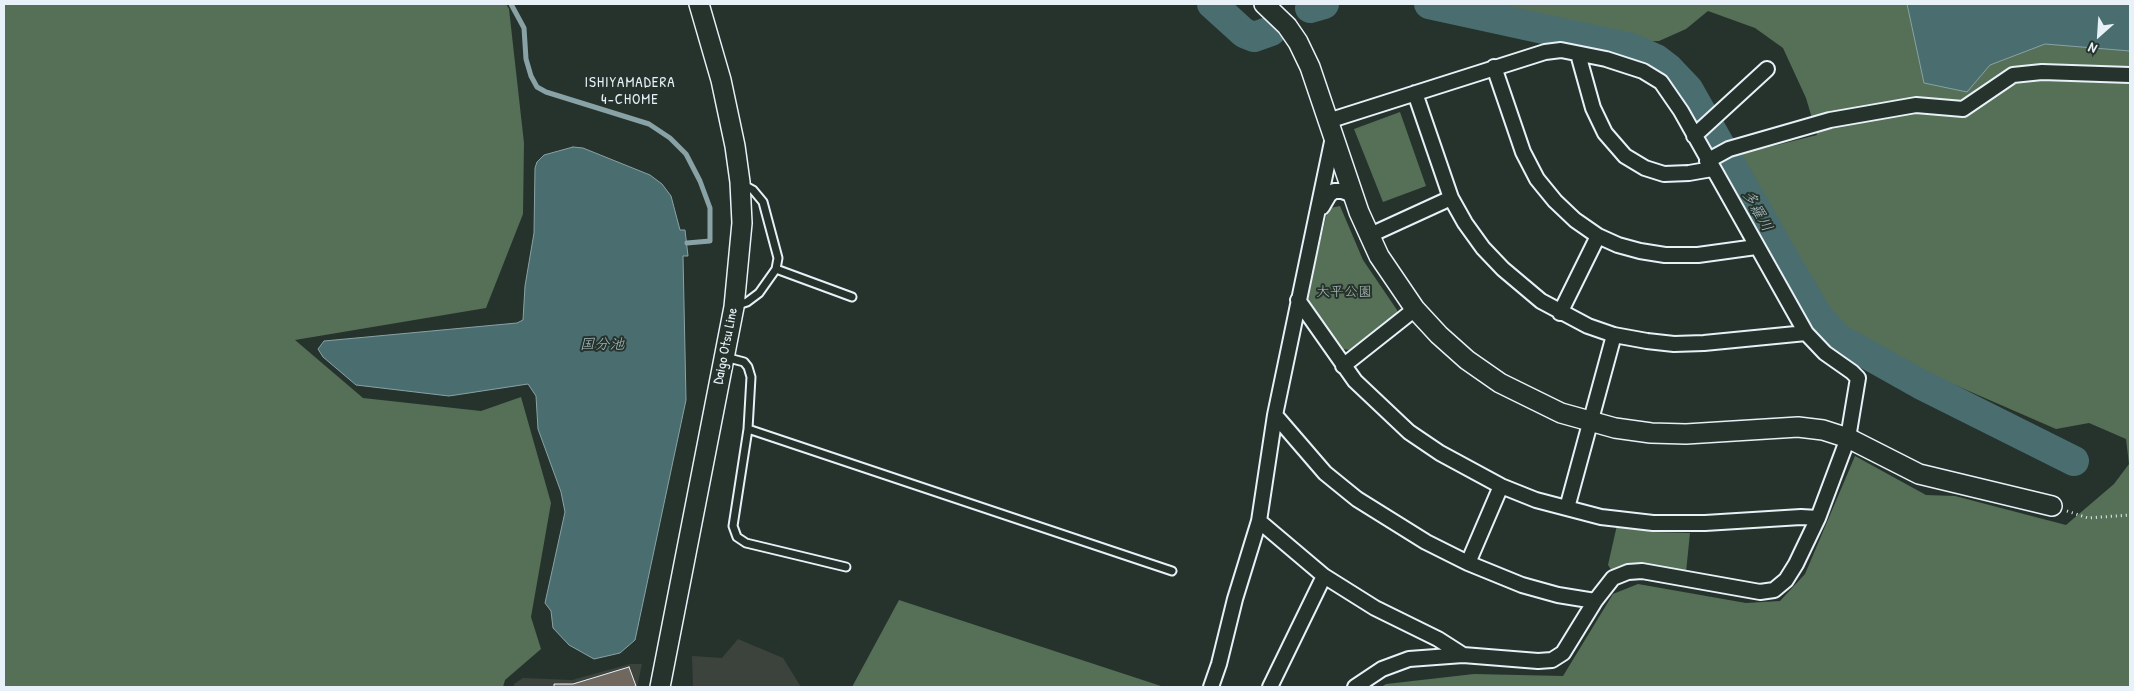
<!DOCTYPE html>
<html>
<head>
<meta charset="utf-8">
<style>
	body { margin:0 }
	#map { position:relative; width:2134px; height:691px; overflow:hidden; background:#26332d; font-family:"Patrick Hand",sans-serif }
	canvas { display:block }
	.frame { position:absolute; inset:0; border:5px solid #e8f1f8; pointer-events:none }
	.north { position:absolute; left:2074px; top:10px; width:50px; height:50px; -webkit-text-stroke:4px #26332d; paint-order:stroke; rotate:206deg; font-size:14px; font-weight:700; line-height:20px; text-align:center; color:#e8f1f8 }
	.north::after { content:''; display:block; margin:auto; width:18px; height:22px; background:#e8f1f8; clip-path:polygon(50% 0,100% 100%,50% 72%,0 100%) }
</style>
</head>
<body>
<div id="map">
<canvas width="2134" height="691"></canvas>
<div class="frame"></div>
<div class="north">N</div>
</div>
<script>
const g = document.querySelector('canvas').getContext('2d');
g.lineJoin = 'round';
function fillPath(path, color) { g.fillStyle = color; g.fill(path, 'evenodd'); }
const poly = rows => new Path2D(rows.map(r => 'M' + r).join(''));
function stroke(path, color, width, dash) { g.strokeStyle = color; g.lineWidth = width; g.lineCap = dash ? 'butt' : 'round'; g.setLineDash(dash || []); g.stroke(path); }
function write(font, color, halo, rows, align = 'center') {
  g.font = font + ' "Patrick Hand","Klee One",sans-serif'; g.lineWidth = 4; g.setLineDash([]); g.textBaseline = 'middle'; g.strokeStyle = halo; g.fillStyle = color; for (const [text, x, y, turn = 0] of rows) {
    g.save(); g.translate(x, y); g.rotate((+turn || 0) * Math.PI / 180); g.textAlign = isNaN(turn) ? turn : align; if (halo) g.strokeText(text, 0, 0); g.fillText(text, 0, 0); g.restore();
  }
}
const built = poly([
	[738,639,783,658,801,687,693,687,692,656,722,658],
	[630,664,642,664,637,687,514,687,514,684,523,678,572,680]
]);
const green = poly([
	[4,4,506,4,509,9,524,143,523,214,486,308,295,340,363,398,481,411,521,397,551,503,531,617,541,649,505,680,503,687,4,687],
	[1448,4,2130,4,2130,687,1381,687,1386,684,1474,674,1563,676,1613,594,1638,584,1746,603,1780,601,1805,574,1855,456,1926,495,1955,496,2066,525,2114,484,2129,464,2126,439,2089,423,2056,429,1854,341,1825,313,1733,156,1817,135,1806,98,1783,48,1755,28,1708,11,1686,29,1659,41,1629,42],
	[1400,112,1426,186,1383,202,1354,129],
	[1340,206,1363,260,1397,310,1397,314,1349,350,1343,349,1309,302,1307,296,1327,213,1330,208],
	[1617,525,1653,532,1690,533,1686,572,1644,565,1625,565,1612,571,1608,565],
	[899,600,1164,687,852,687]
]);
const water = poly([
	[1907,4,2130,4,2130,51,2045,44,1990,65,1967,92,1924,83,1907,4],
	[573,147,583,148,650,175,662,184,671,196,680,230,685,230,688,256,683,256,686,400,635,640,620,653,594,659,569,645,553,628,551,611,545,603,565,512,561,492,538,429,536,396,528,384,449,396,356,385,323,357,318,349,324,341,517,323,523,320,525,286,534,233,535,168,537,162,544,155,573,147]
]);
const stream = poly([
	[511,4,524,28,526,59,531,76,537,87,546,92,649,124,670,138,686,154,700,181,710,208,710,241,687,243]
]);
const river = poly([
	[1212,4,1244,33,1254,37,1271,31],
	[1429,4,1631,48,1656,59,1669,69,1688,89,1786,262,1818,316,1838,338,1920,384,2074,461],
	[1310,8,1324,4]
]);
const building = poly([
	[629,667,636,686,632,687,554,687,554,684,573,684,629,667]
]);
const path = poly([
	[2067,511,2088,518,2130,515]
]);
const lane = poly([
	[776,269,852,297],
	[735,306,747,302,759,293,776,269,778,258,763,202,753,190,742,184],
	[725,357,744,362,748,367,751,377,748,429,733,526,737,537,746,543,846,567],
	[748,429,1172,571]
]);
const street = poly([
	[1578,54,1593,108,1605,133,1625,156,1645,168,1664,174,1689,173,1712,169],
	[1494,67,1523,152,1537,179,1555,201,1575,220,1598,236,1618,245,1640,251,1665,255,1698,255,1756,247],
	[1415,93,1451,198,1465,223,1483,248,1503,269,1541,301,1588,326,1614,335,1647,341,1674,344,1704,343,1806,333],
	[1328,121,1545,52,1561,50,1606,59,1643,71,1661,82,1681,111,1806,333,1825,353,1852,372,1858,378,1848,438,1818,518,1796,564,1786,580,1774,590,1760,592,1642,571,1628,572,1613,578,1595,601,1563,653,1552,660,1538,661,1463,655,1409,659,1382,669,1355,687],
	[1694,136,1767,69],
	[1707,161,1729,149,1830,120,1916,105,1963,109,2013,75,2042,72,2130,75],
	[1322,207,1329,195,1334,191,1342,191,1353,195],
	[1368,236,1451,198],
	[1298,300,1355,381,1409,432,1440,453,1501,486,1536,500,1601,517,1653,523,1705,523,1801,517,1818,518],
	[1560,313,1598,236],
	[1343,366,1415,309],
	[1275,415,1325,473,1357,499,1426,542,1468,563,1522,585,1558,595,1595,601],
	[1567,508,1614,335],
	[1259,521,1324,576,1375,608,1438,639,1463,655],
	[1468,563,1501,486],
	[1211,687,1219,664,1235,599,1259,521,1275,415,1333,137],
	[1270,687,1324,576]
]);
const secondary = poly([
	[1264,4,1287,26,1298,42,1310,67,1359,212,1379,256,1415,309,1439,335,1467,360,1500,383,1561,413,1615,428,1651,433,1686,434,1798,427,1823,430,1848,438,1919,474,2052,506],
	[660,687,734,307,742,223,740,182,735,146,721,80,699,4]
]);
const parkNames = [
	["大平公園",1344,292]
];
const streetNames = [
	["Daigo Otsu Line",726,346,-79]
];
const neighbourhoodNames = [
	["ISHIYAMADERA",630,83],
	["4-CHOME",630,100]
];
const waterNames = [
	["多羅川",1757,211,61],
	["国分池",602,345]
];
fillPath(built, '#3c433c');
fillPath(green, '#557056');
fillPath(water, '#4a6e6f');
stroke(water, '#89a2a6', 1);
stroke(stream, '#89a2a6', 5);
stroke(river, '#4a6e6f', 30);
fillPath(building, '#70685f');
stroke(building, '#e8f1f8', 1);
stroke(lane, '#e8f1f8', 11);
stroke(street, '#e8f1f8', 18);
stroke(secondary, '#e8f1f8', 22);
stroke(path, '#e8f1f8', 3, [1, 4]);
stroke(lane, '#26332d', 7);
stroke(street, '#26332d', 14);
stroke(secondary, '#26332d', 19);
write('14px', '#adbdb7', '#26332d', parkNames);
write('14px', '#e8f1f8', '#26332d', streetNames);
g.letterSpacing = '1px';
write('15px', '#e8f1f8', '#26332d', neighbourhoodNames);
g.letterSpacing = '0px';
write('italic 15px', '#a9bdc1', '#26332d', waterNames);
</script>
</body>
</html>
